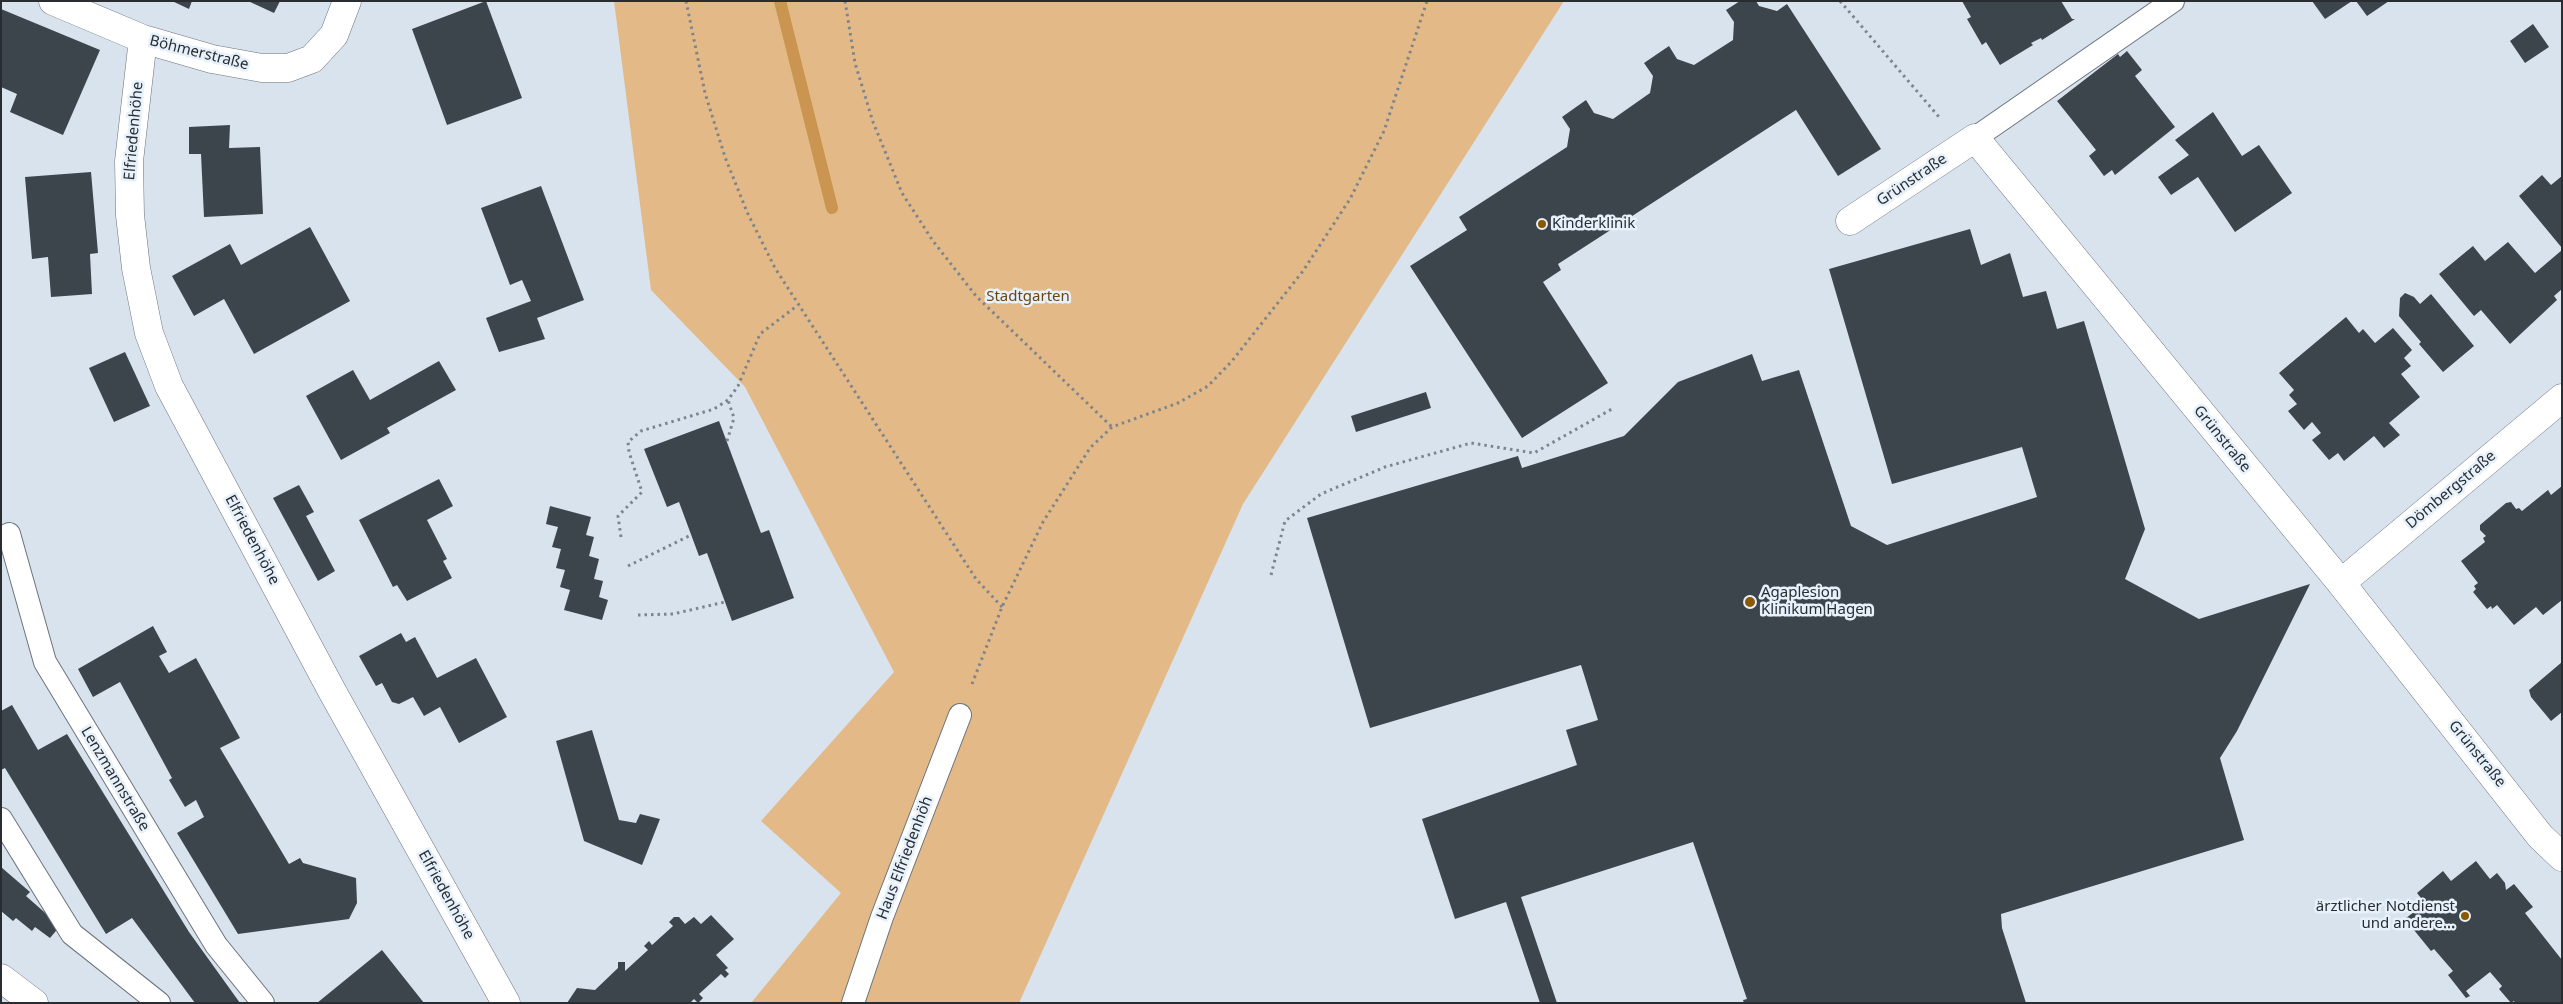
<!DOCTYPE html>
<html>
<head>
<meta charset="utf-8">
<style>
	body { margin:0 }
	#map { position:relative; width:2563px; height:1004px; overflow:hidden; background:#d9e3ee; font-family:"Noto Sans",sans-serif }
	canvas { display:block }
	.frame { position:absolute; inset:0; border:2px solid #292d31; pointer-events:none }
</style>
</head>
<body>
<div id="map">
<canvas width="2563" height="1004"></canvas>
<div class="frame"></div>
</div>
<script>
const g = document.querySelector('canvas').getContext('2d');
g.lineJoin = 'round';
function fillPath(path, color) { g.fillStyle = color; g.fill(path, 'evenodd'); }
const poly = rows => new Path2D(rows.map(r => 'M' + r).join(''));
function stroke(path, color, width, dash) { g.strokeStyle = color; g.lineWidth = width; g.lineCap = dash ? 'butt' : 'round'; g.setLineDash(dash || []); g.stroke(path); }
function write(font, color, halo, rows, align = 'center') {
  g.font = font + ' "Noto Sans",sans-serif'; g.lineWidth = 5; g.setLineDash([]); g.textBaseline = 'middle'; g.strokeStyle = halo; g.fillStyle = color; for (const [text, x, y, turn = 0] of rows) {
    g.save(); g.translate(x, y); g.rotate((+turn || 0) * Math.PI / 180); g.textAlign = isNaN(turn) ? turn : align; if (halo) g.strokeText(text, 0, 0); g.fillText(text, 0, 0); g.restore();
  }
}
const green = poly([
	[614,1,1564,1,1243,504,1019,1003,751,1003,841,893,761,821,894,672,745,387,651,290]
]);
const stream = poly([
	[780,1,832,208]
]);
const building = poly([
	[172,1,192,1,189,9],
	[248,1,280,1,274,13],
	[486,1,522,98,447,125,412,29],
	[1740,1,1756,1,1759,6,1777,11,1787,4,1881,149,1838,176,1796,110,1558,264,1561,270,1543,282,1608,383,1522,438,1410,266,1467,230,1459,217,1567,147,1570,129,1562,117,1586,100,1594,113,1613,119,1650,93,1653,76,1644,63,1669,46,1677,59,1694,65,1733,40,1734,22,1726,10],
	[1962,1,2061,1,2072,19,2075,19,2042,40,2041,38,2031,43,2033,45,2000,65,1986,42,1982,45,1967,19,1971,17],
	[2312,1,2352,1,2325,19],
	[2356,1,2389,1,2367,16],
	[1,9,100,50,63,135,10,112,17,94,1,87],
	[2533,24,2549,47,2525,63,2510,41],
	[2127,51,2142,70,2135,76,2175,127,2115,175,2112,170,2104,176,2089,156,2096,150,2057,101,2118,54,2120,57],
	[2213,112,2242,156,2259,145,2292,193,2235,232,2198,177,2171,195,2158,177,2189,155,2175,140],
	[230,125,229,148,260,147,263,214,204,217,201,154,189,154,189,127],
	[91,172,98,253,90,254,92,294,51,297,48,257,32,259,25,177],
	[2542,175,2551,185,2562,176,2562,248,2519,196],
	[541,186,584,300,537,318,545,339,499,352,486,318,531,301,522,280,510,285,481,208],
	[310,227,350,301,254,354,224,299,194,316,172,276,230,244,241,265],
	[1970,229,1981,265,2010,253,2023,297,2046,291,2057,329,2084,321,2145,529,2125,579,2199,619,2310,584,2237,731,2220,758,2244,840,2001,914,2002,928,2026,1003,1744,1003,1743,1000,1747,999,1693,842,1521,897,1557,1003,1540,1003,1506,902,1455,919,1422,819,1577,765,1566,730,1598,720,1581,665,1370,728,1307,518,1518,456,1522,468,1624,436,1678,382,1752,354,1762,381,1799,370,1851,526,1887,545,2037,497,2022,447,1892,484,1829,269],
	[2508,242,2535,273,2562,250,2562,289,2554,296,2557,300,2510,344,2481,310,2474,316,2439,274,2473,246,2485,261],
	[2405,293,2414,297,2420,304,2431,294,2474,346,2443,372,2419,344,2421,342,2399,316,2400,298],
	[2346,317,2359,333,2363,329,2375,343,2393,328,2412,350,2404,358,2411,366,2401,374,2420,397,2389,423,2400,435,2384,448,2374,436,2344,461,2338,453,2329,460,2312,440,2321,433,2312,422,2304,430,2288,411,2297,404,2289,395,2294,390,2279,373],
	[125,352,150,406,114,422,89,368],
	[439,361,456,390,387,428,390,433,341,460,306,396,353,370,370,400],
	[1426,392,1431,408,1356,432,1351,416],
	[719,421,761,533,769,530,794,598,732,621,707,553,699,556,679,502,667,507,644,449],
	[439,479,453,506,427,520,447,559,443,561,452,578,407,601,397,585,393,587,359,520],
	[299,485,314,512,306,516,335,571,318,581,273,498],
	[2562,486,2562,600,2543,615,2536,607,2514,625,2497,605,2492,609,2491,606,2487,609,2473,592,2476,589,2474,586,2478,583,2461,561,2485,542,2483,538,2486,536,2480,530,2480,525,2506,503,2511,502,2516,509,2519,508,2522,511,2548,490,2551,495],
	[550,506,591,517,586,535,594,537,589,556,599,559,594,579,603,581,599,597,608,600,602,620,564,610,570,590,560,587,565,570,556,568,561,549,552,547,558,527,546,524],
	[153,626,167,652,159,656,169,673,196,658,240,738,220,748,289,864,300,858,303,863,356,878,357,903,349,919,238,934,177,833,204,817,196,800,185,807,169,780,172,778,120,682,93,697,78,669],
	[401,633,406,642,415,637,437,678,476,658,507,717,459,743,440,707,424,716,413,697,399,704,392,702,382,683,376,686,359,656],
	[2562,662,2562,712,2551,721,2531,697,2529,690],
	[12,705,38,750,67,734,189,932,240,1003,195,1003,132,918,106,934,5,768,1,770,1,711],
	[592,730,619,820,636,823,640,814,660,819,642,865,584,841,556,741],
	[2476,861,2490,879,2497,873,2505,883,2506,890,2514,884,2533,907,2525,913,2562,960,2562,1003,2515,1003,2514,1001,2511,1003,2499,989,2502,986,2490,972,2466,991,2470,996,2466,998,2448,975,2453,971,2434,949,2431,951,2405,919,2425,903,2417,893,2443,871,2451,881],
	[1,867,30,892,26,896,60,926,50,938,35,927,32,931,16,918,13,921,1,911],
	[711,915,734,939,716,955,728,968,725,970,729,974,725,978,721,974,699,994,703,998,698,1003,694,999,690,1003,567,1003,577,988,595,990,618,968,618,962,625,962,625,971,648,950,644,946,649,941,652,945,673,926,669,922,674,917,679,917,685,924,694,917,701,924],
	[382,950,424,1003,317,1003]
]);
const path = poly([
	[686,1,705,93,725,157,747,212,775,268,976,579,1002,607],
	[845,1,855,63,873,122,902,193,933,241,976,296,1112,427],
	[1840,1,1939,117],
	[727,441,734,418,728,400],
	[621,537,618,516,642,492,629,452,628,442,641,431,714,409,728,400,738,386,760,334,798,305],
	[628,566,691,535],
	[1271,575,1285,521,1321,494,1385,467,1471,443,1534,453,1612,409],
	[638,615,673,614,725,602],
	[972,684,1002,607,1043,522,1090,448,1112,427,1178,403,1208,386,1232,361,1303,271,1350,199,1384,131,1427,1]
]);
const service = poly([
	[1975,138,2173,1],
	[9,534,45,662,216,945,263,1003],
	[1,819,72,934,159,1003],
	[853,1003,882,917,960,715]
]);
const minor = poly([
	[53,1,143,39,212,59,262,68,288,68,312,59,334,35,347,1],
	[143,39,129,161,130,215,136,268,149,333,169,386,332,691,506,1003],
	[1850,221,1975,138,2341,583,2540,836,2562,857],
	[2341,583,2562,398]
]);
const secondary = poly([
	[1,978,34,1003]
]);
const markers = [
	[1542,224,5,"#8a5901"],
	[1750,602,6,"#8a5901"],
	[2465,916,5,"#8a5901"]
];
const streetNames = [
	["Böhmerstraße",199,53,14],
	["Elfriedenhöhe",134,131,-85],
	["Grünstraße",1912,180,-34],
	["Grünstraße",2222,439,51],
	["Dömbergstraße",2451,490,-40],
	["Elfriedenhöhe",252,540,62],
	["Grünstraße",2477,754,51],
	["Lenzmannstraße",115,779,59],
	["Haus Elfriedenhöh",905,858,-69],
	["Elfriedenhöhe",446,895,61]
];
const poiNames = [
	["Kinderklinik",1552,224],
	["Agaplesion",1761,593],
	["Klinikum Hagen",1761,610],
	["ärztlicher Notdienst",2455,907,"right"],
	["und andere...",2455,924,"right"]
];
const parkNames = [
	["Stadtgarten",1028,297]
];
fillPath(green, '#e3ba87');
stroke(stream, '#c99550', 12);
fillPath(building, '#3c444c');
stroke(service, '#6b747d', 24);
stroke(minor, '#6b747d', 29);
stroke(secondary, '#6b747d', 29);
stroke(path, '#7d848b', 3, [2.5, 4]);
stroke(service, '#fff', 22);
stroke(minor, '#fff', 28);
stroke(secondary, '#fff', 28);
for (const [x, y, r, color] of markers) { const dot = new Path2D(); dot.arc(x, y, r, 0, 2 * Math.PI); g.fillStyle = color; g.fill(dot); stroke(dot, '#e6f1fb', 2); }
write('15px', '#292d31', '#e6f1fb', streetNames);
write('15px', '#292d31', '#e6f1fb', poiNames, 'left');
write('15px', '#694610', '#e6f1fb', parkNames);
</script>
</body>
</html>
